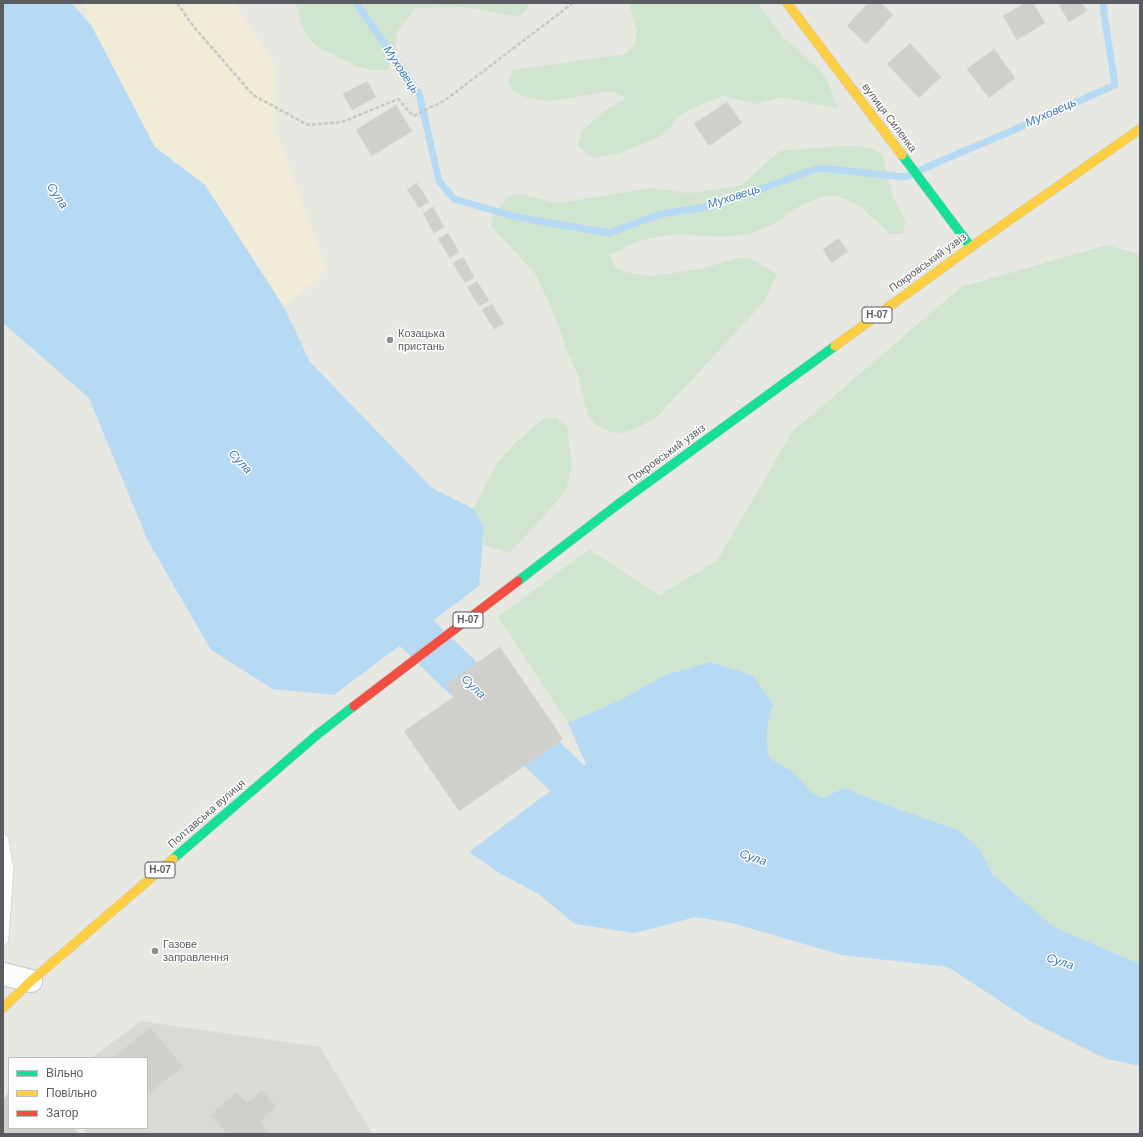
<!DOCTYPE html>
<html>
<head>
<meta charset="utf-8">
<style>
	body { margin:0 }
	#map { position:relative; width:1143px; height:1137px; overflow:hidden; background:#e8e8e3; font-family:Arial,sans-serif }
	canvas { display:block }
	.frame { position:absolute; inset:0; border:4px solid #595c61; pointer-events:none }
	.legend { position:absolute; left:8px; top:1057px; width:140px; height:72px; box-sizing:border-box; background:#fff; border:1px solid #bdbec0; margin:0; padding:5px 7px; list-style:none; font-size:12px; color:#595c61 }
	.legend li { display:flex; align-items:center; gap:8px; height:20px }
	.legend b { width:20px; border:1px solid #bdbec0 }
</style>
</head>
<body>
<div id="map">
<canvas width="1143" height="1137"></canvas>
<div class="frame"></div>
<ul class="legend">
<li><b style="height:5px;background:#16e098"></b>Вільно</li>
<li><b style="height:5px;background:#ffcf43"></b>Повільно</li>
<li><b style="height:5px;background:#f24e42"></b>Затор</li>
</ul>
</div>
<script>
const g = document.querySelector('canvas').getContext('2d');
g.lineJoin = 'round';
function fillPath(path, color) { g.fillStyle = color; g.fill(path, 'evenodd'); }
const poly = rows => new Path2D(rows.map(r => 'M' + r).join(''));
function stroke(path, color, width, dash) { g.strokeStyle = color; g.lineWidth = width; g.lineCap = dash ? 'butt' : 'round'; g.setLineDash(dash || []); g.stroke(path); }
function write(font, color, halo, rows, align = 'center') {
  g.font = font + ' Arial,sans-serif'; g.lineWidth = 3; g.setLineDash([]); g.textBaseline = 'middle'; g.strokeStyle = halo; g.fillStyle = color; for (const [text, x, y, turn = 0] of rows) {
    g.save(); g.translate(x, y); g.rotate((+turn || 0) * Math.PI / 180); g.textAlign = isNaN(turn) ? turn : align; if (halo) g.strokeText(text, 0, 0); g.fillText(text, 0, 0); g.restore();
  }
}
const industrial = poly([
	[141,1021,320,1047,372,1134,87,1134,83,1128,147,1128,147,1058,91,1058]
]);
const green = poly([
	[296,3,529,3,528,8,518,17,463,7,416,8,398,31,393,59,388,70,370,70,358,67,316,46,306,35,301,23],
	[629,3,758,3,782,36,819,69,828,82,838,109,781,97,757,104,723,96,687,111,677,117,670,128,661,136,620,153,593,158,577,145,583,130,603,112,626,98,612,91,551,101,539,100,525,97,514,92,508,82,513,70,624,54,634,46,637,32],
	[849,145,873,149,883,156,893,197,906,221,902,234,890,234,861,207,848,200,835,196,823,196,796,208,774,224,750,234,720,237,678,234,663,236,635,242,610,255,614,267,625,272,651,276,701,269,740,257,752,259,777,274,765,301,658,416,634,430,620,433,608,431,596,425,588,416,578,375,566,349,560,329,537,276,491,226,494,213,509,196,521,194,558,203,651,188,688,193,728,188,741,185,780,151],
	[1107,245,1140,254,1140,964,1054,927,992,874,979,848,892,807,844,788,823,798,812,793,793,772,769,758,766,736,771,711,774,705,751,675,711,662,667,674,622,699,568,723,498,617,589,549,659,595,717,561,792,432,961,287],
	[556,417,567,426,572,466,566,491,538,523,509,553,483,545,484,527,474,509,489,477,498,462,513,445,543,419]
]);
const sand = poly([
	[83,3,235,3,276,67,275,129,327,270,284,307,205,185,155,147,91,25]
]);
const water = poly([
	[3,3,71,3,91,25,155,147,205,185,284,307,310,362,432,488,474,509,484,527,479,586,334,695,273,689,211,650,148,541,89,398,3,323],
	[711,662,752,675,774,705,771,711,766,736,769,758,793,772,812,793,823,798,844,788,892,807,958,830,979,848,992,874,1054,927,1140,964,1140,1066,1107,1059,1032,1022,948,967,842,955,732,923,695,917,655,928,634,933,575,924,537,893,501,874,469,852,586,764,568,723,622,699,667,674]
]);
const pier = poly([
	[481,585,480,588,335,697,332,697]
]);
const stream = poly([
	[356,3,419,93,439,181,454,199,516,217,609,233,661,214,712,206,819,168,905,177,936,163,1009,132,1115,85,1104,14,1103,3]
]);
const river = poly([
	[375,593,596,806,612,811]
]);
const building = poly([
	[868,3,881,3,893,15,866,44,847,26,868,3],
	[1025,3,1033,3,1045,23,1017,40,1003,16,1025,3],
	[1058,3,1082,3,1087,11,1069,22,1058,3],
	[910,43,941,77,919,98,887,64,910,43],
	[994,49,1015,78,989,98,967,69,994,49],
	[367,81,376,97,352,110,343,94,367,81],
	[727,102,742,123,709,146,694,124,727,102],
	[396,105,412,131,372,156,356,130,396,105],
	[417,183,429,202,419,208,407,189,417,183],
	[433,207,444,227,434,233,423,213,433,207],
	[448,233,459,252,450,258,438,239,448,233],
	[839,238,848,252,831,263,823,249,839,238],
	[463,257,474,277,465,283,453,263,463,257],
	[477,281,489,301,479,306,467,287,477,281],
	[492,304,504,324,494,329,482,310,492,304],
	[500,647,563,739,459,811,404,731,454,697,446,684,500,647],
	[150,1027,183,1066,147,1096,147,1058,113,1058,150,1027],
	[262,1090,276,1107,260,1122,270,1134,227,1134,210,1115,237,1092,247,1103,262,1090],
	[9,1093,9,1128,73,1128,80,1134,3,1134,3,1100,9,1093]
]);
const path = poly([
	[177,3,194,27,253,95,308,125,342,122,398,99,413,116,444,101,573,3]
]);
const lane = poly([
	[3,840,8,869,3,939]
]);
const street = poly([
	[3,974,31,981]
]);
const fast = poly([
	[902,155,971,247],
	[518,581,617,505,835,346],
	[173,859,318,734,354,706]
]);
const slow = poly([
	[787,3,902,155],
	[835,346,971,247,1140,129],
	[3,1008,31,981,173,859]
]);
const jam = poly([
	[354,706,518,581]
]);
const markers = [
	[390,340,4,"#8b8d8e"],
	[155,951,4,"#8b8d8e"]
];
const shields = [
	[877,315,30],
	[468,620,30],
	[160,870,30]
];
const shieldNames = [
	["Н-07",877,315],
	["Н-07",468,620],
	["Н-07",160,870]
];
const streetNames = [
	["вулиця Силенка",889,118,53],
	["Покровський узвіз",928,263,-36],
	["Покровський узвіз",667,454,-36],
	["Полтавська вулиця",207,814,-41]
];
const poiNames = [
	["Козацька",398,334],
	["пристань",398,347],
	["Газове",163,945],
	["заправлення",163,958]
];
const waterNames = [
	["Муховець",401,70,56],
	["Муховець",1051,113,-24],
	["Сула",57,196,56],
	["Муховець",734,197,-18],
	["Сула",240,462,47],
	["Сула",473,687,44],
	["Сула",753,858,19],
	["Сула",1060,962,19]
];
fillPath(industrial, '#dad9d4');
fillPath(green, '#d0e5cf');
fillPath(sand, '#f1ecd8');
fillPath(water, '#b6d9f4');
fillPath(pier, '#e8e8e3');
stroke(stream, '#b6d9f4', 7);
stroke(river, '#b6d9f4', 42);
fillPath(building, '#cfcfcc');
stroke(building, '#d8d7d2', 1);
stroke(lane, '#c5c6c5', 12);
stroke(street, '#c5c6c5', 24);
stroke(fast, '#c4c5c3', 10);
stroke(slow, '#c4c5c3', 10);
stroke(jam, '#c4c5c3', 10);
stroke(path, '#c4c9c7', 2.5, [4, 2]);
stroke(lane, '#fcfcfb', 11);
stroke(street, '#fcfcfb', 22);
stroke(fast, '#16e098', 9);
stroke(slow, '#ffcf43', 9);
stroke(jam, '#f24e42', 9);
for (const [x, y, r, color] of markers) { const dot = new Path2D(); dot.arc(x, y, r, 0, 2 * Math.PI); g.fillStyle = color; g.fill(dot); stroke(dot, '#fff', 1.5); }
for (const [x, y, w] of shields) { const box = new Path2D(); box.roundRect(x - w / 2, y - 8, w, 16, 3); g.fillStyle = '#fff'; g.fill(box); stroke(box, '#595c61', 1); }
write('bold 10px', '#595c61', null, shieldNames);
write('11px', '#595c61', '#fff', streetNames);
write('11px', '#595c61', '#fff', poiNames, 'left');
write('italic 12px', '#4279b4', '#fff', waterNames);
</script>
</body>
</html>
